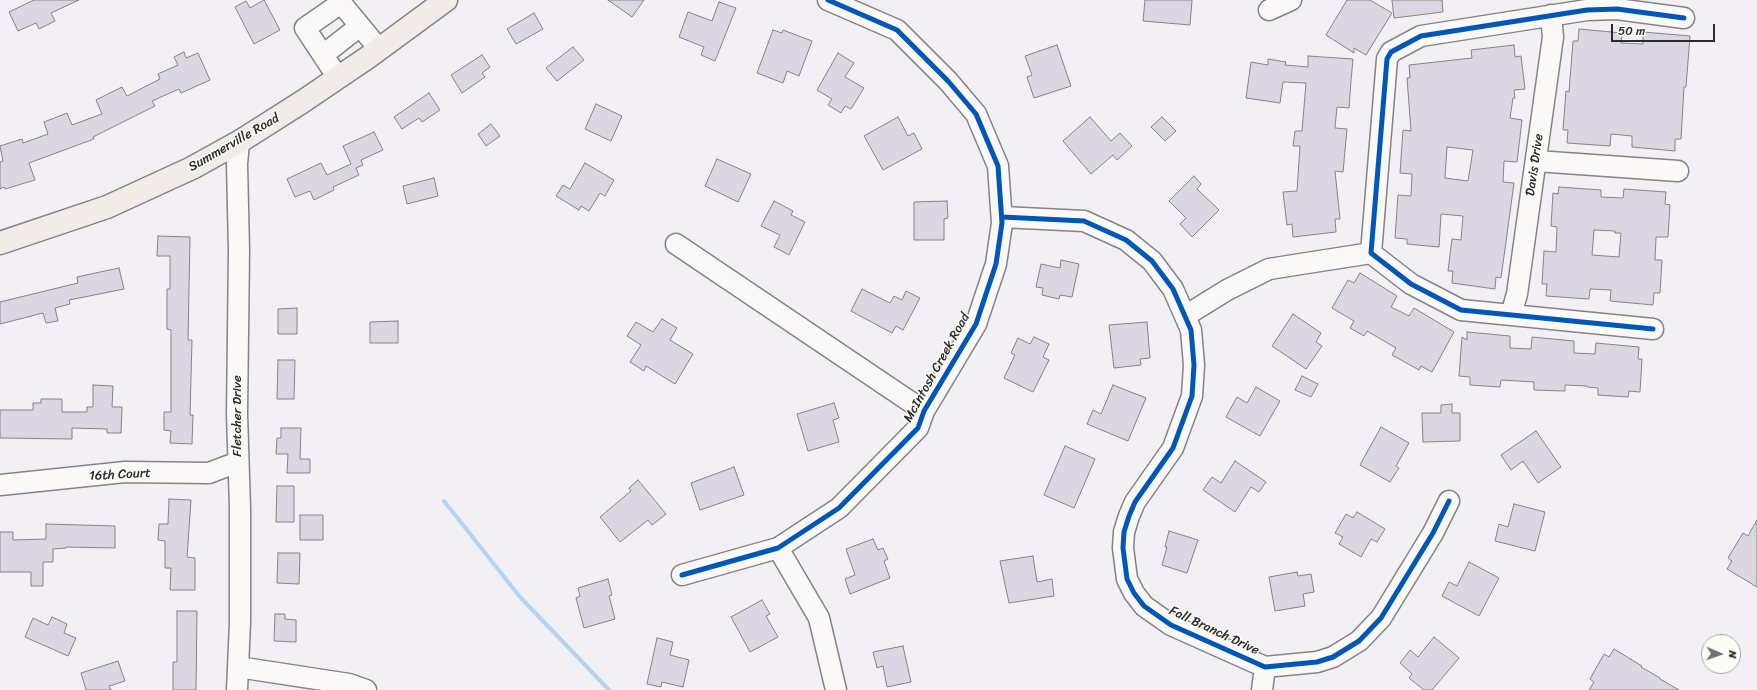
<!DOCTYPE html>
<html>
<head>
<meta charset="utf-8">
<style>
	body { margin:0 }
	#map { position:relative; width:1757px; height:690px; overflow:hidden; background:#f2eff5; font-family:Sriracha,sans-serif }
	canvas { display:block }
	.north { position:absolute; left:1701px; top:634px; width:40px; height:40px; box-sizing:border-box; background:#fdfcf7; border:1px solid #a9a8a5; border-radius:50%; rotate:92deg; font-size:11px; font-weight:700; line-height:16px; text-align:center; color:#2b2b2b }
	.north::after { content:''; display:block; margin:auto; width:14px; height:18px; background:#717072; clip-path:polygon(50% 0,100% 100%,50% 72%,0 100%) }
	.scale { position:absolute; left:1611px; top:24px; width:104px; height:18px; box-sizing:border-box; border:2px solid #2b2b2b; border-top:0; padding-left:5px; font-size:12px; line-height:14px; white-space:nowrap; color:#2b2b2b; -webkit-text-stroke:3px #fdfcf7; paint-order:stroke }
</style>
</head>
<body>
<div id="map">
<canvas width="1757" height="690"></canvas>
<div class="north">N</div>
<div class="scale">50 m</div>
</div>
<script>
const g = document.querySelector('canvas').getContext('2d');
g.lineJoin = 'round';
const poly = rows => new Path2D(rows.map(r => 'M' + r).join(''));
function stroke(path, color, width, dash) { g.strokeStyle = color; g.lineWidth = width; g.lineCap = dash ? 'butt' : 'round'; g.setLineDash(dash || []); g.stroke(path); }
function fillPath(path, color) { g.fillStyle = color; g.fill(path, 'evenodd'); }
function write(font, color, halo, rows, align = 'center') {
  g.font = font + ' Sriracha,sans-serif'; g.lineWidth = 3; g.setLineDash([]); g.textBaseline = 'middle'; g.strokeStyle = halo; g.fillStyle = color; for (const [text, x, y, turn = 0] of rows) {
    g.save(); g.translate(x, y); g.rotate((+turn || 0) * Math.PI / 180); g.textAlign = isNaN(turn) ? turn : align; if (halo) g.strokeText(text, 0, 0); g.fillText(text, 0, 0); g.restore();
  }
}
const stream = poly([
	[444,501,520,597,609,690]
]);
const building = poly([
	[34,0,79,0,51,13,55,21,39,29,36,23,18,31,9,12,34,0],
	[264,0,280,30,254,44,235,7,246,1,250,8,264,0],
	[608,0,644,0,632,17,608,0],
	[1145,0,1192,0,1190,25,1143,21,1145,0],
	[1347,0,1370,0,1392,13,1366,55,1354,48,1354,53,1326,35,1347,0],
	[1392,0,1442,0,1443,12,1394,18,1392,0],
	[719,2,736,8,715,61,701,55,704,47,679,37,688,12,712,21,719,2],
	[534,13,543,29,516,44,507,29,534,13],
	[1579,29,1622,33,1621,43,1643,44,1643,32,1690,36,1686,87,1684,87,1681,139,1675,139,1675,151,1632,147,1632,136,1611,134,1610,146,1567,143,1568,130,1563,130,1566,91,1569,92,1573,41,1578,41,1579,29],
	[773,30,782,33,783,30,812,41,799,76,787,71,783,83,757,73,773,30],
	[1057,45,1071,86,1034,98,1027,77,1032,75,1025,56,1057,45],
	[1514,45,1515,57,1521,56,1525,89,1514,90,1515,98,1513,98,1510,118,1522,120,1517,162,1504,161,1503,182,1514,183,1501,278,1496,277,1495,289,1452,283,1453,271,1448,271,1452,239,1461,240,1463,216,1441,214,1439,247,1407,244,1407,239,1395,238,1398,195,1411,196,1412,174,1400,173,1403,130,1411,131,1407,78,1410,78,1409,65,1472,58,1471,50,1514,45],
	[1447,147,1473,150,1468,181,1445,178,1447,147],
	[573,47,584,60,557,81,546,68,573,47],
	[184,52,186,58,198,53,210,80,181,93,179,89,152,101,155,106,93,137,94,139,29,163,35,180,5,189,4,187,0,189,0,162,3,161,0,146,22,139,23,143,48,134,44,122,67,113,72,125,102,114,96,100,122,87,127,96,160,79,158,74,178,65,174,57,184,52],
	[838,53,854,63,845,77,864,88,851,109,845,106,841,113,828,105,832,99,817,90,838,53],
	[482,55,490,67,482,73,485,77,462,93,451,75,482,55],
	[1308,56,1353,59,1351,81,1349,108,1337,107,1335,128,1347,129,1343,172,1335,171,1340,219,1335,219,1336,232,1293,237,1292,224,1287,225,1283,192,1297,191,1300,146,1293,146,1295,131,1302,131,1306,83,1283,82,1280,103,1246,98,1251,62,1268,65,1268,59,1286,62,1285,65,1308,67,1308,56],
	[429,93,440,110,422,122,419,118,402,129,394,117,429,93],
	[596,104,622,116,611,141,585,129,596,104],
	[898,117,908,136,914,133,922,149,883,170,864,136,898,117],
	[1090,117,1111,141,1120,133,1132,146,1117,160,1113,155,1091,174,1063,141,1090,117],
	[1162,117,1176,131,1165,141,1151,127,1162,117],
	[491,124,500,136,486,146,478,134,491,124],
	[374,132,383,150,361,160,363,165,356,168,359,175,333,187,334,190,314,200,310,191,295,197,287,179,321,163,327,175,351,164,343,146,374,132],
	[717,159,751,174,738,202,705,186,717,159],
	[585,163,614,180,605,196,600,193,589,211,581,206,579,210,556,196,563,185,570,189,585,163],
	[1194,176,1201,184,1197,189,1219,210,1192,237,1180,224,1186,218,1169,201,1194,176],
	[434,178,438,196,407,204,403,186,434,178],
	[1559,187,1601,190,1601,197,1623,198,1624,189,1666,192,1665,204,1670,205,1668,237,1656,237,1655,260,1662,260,1660,293,1654,293,1653,305,1610,301,1611,290,1590,289,1589,299,1546,296,1547,284,1542,284,1544,251,1556,252,1557,227,1551,226,1553,193,1558,194,1559,187],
	[1594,230,1615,231,1615,233,1621,233,1619,257,1592,255,1594,230],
	[774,201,793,211,791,215,805,222,789,255,774,247,780,235,761,226,774,201],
	[947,201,948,218,944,219,944,240,914,240,914,202,947,201],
	[158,236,190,237,188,340,192,340,190,415,193,415,192,444,170,443,171,431,164,430,164,412,171,412,171,330,167,329,167,289,170,289,170,256,157,256,158,236],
	[1061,260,1079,264,1072,297,1060,295,1059,299,1042,295,1043,288,1036,287,1041,264,1060,268,1061,260],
	[119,268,124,289,69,300,70,304,55,308,58,321,46,323,43,313,0,324,0,302,78,283,77,277,119,268],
	[1360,273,1397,296,1391,307,1409,316,1414,308,1454,332,1432,372,1421,366,1419,370,1392,355,1396,348,1367,331,1364,336,1350,328,1354,321,1332,308,1348,280,1354,283,1360,273],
	[862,289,890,303,894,296,902,300,906,291,920,298,903,330,896,326,892,333,851,311,862,289],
	[297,308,297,334,278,334,278,309,297,308],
	[1293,314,1321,333,1316,342,1322,346,1306,369,1272,346,1293,314],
	[662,319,677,328,670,340,693,354,675,384,646,366,644,371,630,362,641,345,627,336,636,322,653,332,662,319],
	[398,321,398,343,370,343,370,322,398,321],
	[1147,322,1150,358,1140,359,1141,365,1114,368,1109,325,1147,322],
	[1467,332,1510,336,1510,348,1531,349,1532,337,1574,341,1574,353,1595,354,1596,343,1639,347,1638,359,1642,359,1640,392,1629,391,1628,397,1598,395,1598,388,1587,387,1587,386,1565,385,1565,391,1534,390,1534,382,1501,380,1500,387,1470,385,1470,377,1459,376,1462,337,1467,340,1467,332],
	[1034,337,1049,344,1043,357,1049,360,1033,392,1004,378,1015,355,1011,353,1018,338,1030,344,1034,337],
	[278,360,295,360,294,399,277,399,278,360],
	[1302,376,1318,384,1311,397,1295,390,1302,376],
	[93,385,113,386,112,407,122,407,121,433,107,433,107,429,72,428,72,439,0,438,0,410,33,410,33,403,41,403,41,399,62,399,62,412,87,412,87,407,93,407,93,385],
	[1113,385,1146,398,1128,441,1087,424,1093,410,1101,414,1113,385],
	[1256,387,1280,401,1260,436,1226,417,1237,397,1247,403,1256,387],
	[834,403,839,418,833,420,839,442,808,451,797,414,834,403],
	[1452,404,1452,413,1460,413,1460,441,1423,442,1422,413,1441,413,1441,405,1452,404],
	[1381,427,1409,443,1396,466,1399,468,1390,482,1360,465,1381,427],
	[281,428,301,428,300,459,310,459,310,473,287,473,288,454,276,454,277,438,281,438,281,428],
	[1536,431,1561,467,1538,483,1523,461,1511,470,1501,455,1536,431],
	[1065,446,1095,459,1074,508,1044,495,1065,446],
	[1235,461,1266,482,1259,492,1251,487,1235,512,1203,490,1212,477,1221,483,1235,461],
	[734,467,744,495,700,510,691,483,734,467],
	[638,480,666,514,652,525,648,520,620,542,600,517,631,491,629,488,638,480],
	[277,486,294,486,294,522,276,522,277,486],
	[169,499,191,500,187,557,195,558,195,590,170,590,171,568,165,568,165,541,158,540,159,524,168,524,169,499],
	[1514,504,1545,512,1535,551,1495,541,1499,524,1508,527,1514,504],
	[1357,512,1385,529,1377,542,1371,539,1361,557,1339,544,1343,537,1335,533,1346,514,1353,518,1357,512],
	[300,515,323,515,323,540,300,540,300,515],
	[1757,520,1757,587,1727,569,1732,561,1728,558,1743,533,1748,536,1757,520],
	[46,524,115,526,115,548,66,547,66,548,53,549,53,562,43,562,43,586,31,586,31,572,0,572,0,532,13,532,13,540,46,539,46,524],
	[1169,531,1198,540,1187,573,1162,565,1167,547,1165,547,1169,531],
	[873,539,878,550,883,548,888,559,884,561,890,578,850,594,845,579,855,575,846,549,873,539],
	[278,553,300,553,299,584,277,583,278,553],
	[1033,556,1037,582,1052,579,1054,596,1009,603,1000,561,1033,556],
	[1469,562,1499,578,1479,616,1442,596,1449,582,1457,586,1469,562],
	[1297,572,1298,576,1311,574,1314,592,1303,594,1305,606,1275,611,1269,577,1297,572],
	[608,579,612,595,609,596,615,619,584,628,576,598,580,596,578,588,608,579],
	[762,600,770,614,766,616,778,637,750,652,731,617,762,600],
	[177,611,197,611,196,690,173,690,173,662,177,662,177,611],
	[275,614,285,614,285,619,296,620,296,642,274,641,275,614],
	[52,617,67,624,64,633,76,638,68,656,25,637,33,618,48,625,52,617],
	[1434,637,1459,658,1432,690,1424,690,1409,678,1412,674,1400,663,1410,650,1418,657,1434,637],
	[657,638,673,642,670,655,689,660,683,687,662,682,661,687,647,684,657,638],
	[903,646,911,682,887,687,883,666,877,668,873,652,903,646],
	[1614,649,1642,666,1641,667,1660,678,1660,679,1679,690,1589,690,1594,682,1590,679,1604,654,1609,657,1614,649],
	[118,661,125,681,109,686,111,690,86,690,81,673,118,661]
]);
const minor = poly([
	[1269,10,1291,0],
	[323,55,360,26],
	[338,78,305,28,341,3,379,49],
	[1536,161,1678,171],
	[1002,217,1084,221,1126,240,1152,261,1173,289,1191,330,1194,365,1192,396,1173,448,1135,502,1129,516,1124,532,1123,548,1127,579,1134,593,1144,606,1171,625,1265,667,1317,662,1333,657,1359,641,1381,618,1433,533,1449,501],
	[676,244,924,411],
	[1511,315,1517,294,1553,37,1551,15],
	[1185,316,1227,290,1269,269,1371,253],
	[1653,329,1461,310,1411,284,1371,253,1387,59,1391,52,1421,36,1587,10,1617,9,1684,18],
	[0,485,125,472,209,473,238,462],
	[778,548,819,618,836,690],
	[682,575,778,548,839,508,918,428,924,411,976,324,996,264,1002,223,998,166,976,114,948,81,897,30,828,0],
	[238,667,349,684,366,690],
	[237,690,240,622,240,508,237,414,239,251,237,164,239,142],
	[1262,690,1265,667]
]);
const major = poly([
	[0,243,107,207,192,168,239,142,302,102,367,58,446,0]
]);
const cycleway = poly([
	[1002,217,1084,221,1126,240,1152,261,1173,289,1191,330,1194,365,1192,396,1173,448,1135,502,1129,516,1124,532,1123,548,1127,579,1134,593,1144,606,1171,625,1265,667,1317,662,1333,657,1359,641,1381,618,1433,533,1449,501],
	[1653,329,1461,310,1411,284,1371,253,1387,59,1391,52,1421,36,1587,10,1617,9,1684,18],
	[682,575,778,548,839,508,918,428,924,411,976,324,996,264,1002,223,998,166,976,114,948,81,897,30,828,0]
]);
const streetNames = [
	["Summerville Road",234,143,-30],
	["Davis Drive",1535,165,-82],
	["McIntosh Creek Road",937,368,-61],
	["Fletcher Drive",238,416,-90],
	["16th Court",120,475,-3],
	["Fall Branch Drive",1214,631,25]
];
stroke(stream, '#b4d4f5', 4);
fillPath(building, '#dbd7e2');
stroke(building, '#858386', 1);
stroke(minor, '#858386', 23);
stroke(major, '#858386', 25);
stroke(minor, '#faf9f8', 20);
stroke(major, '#f1ece7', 22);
stroke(cycleway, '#0057b8', 5);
write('13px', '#2b2b2b', '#fdfcf7', streetNames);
</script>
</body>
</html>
